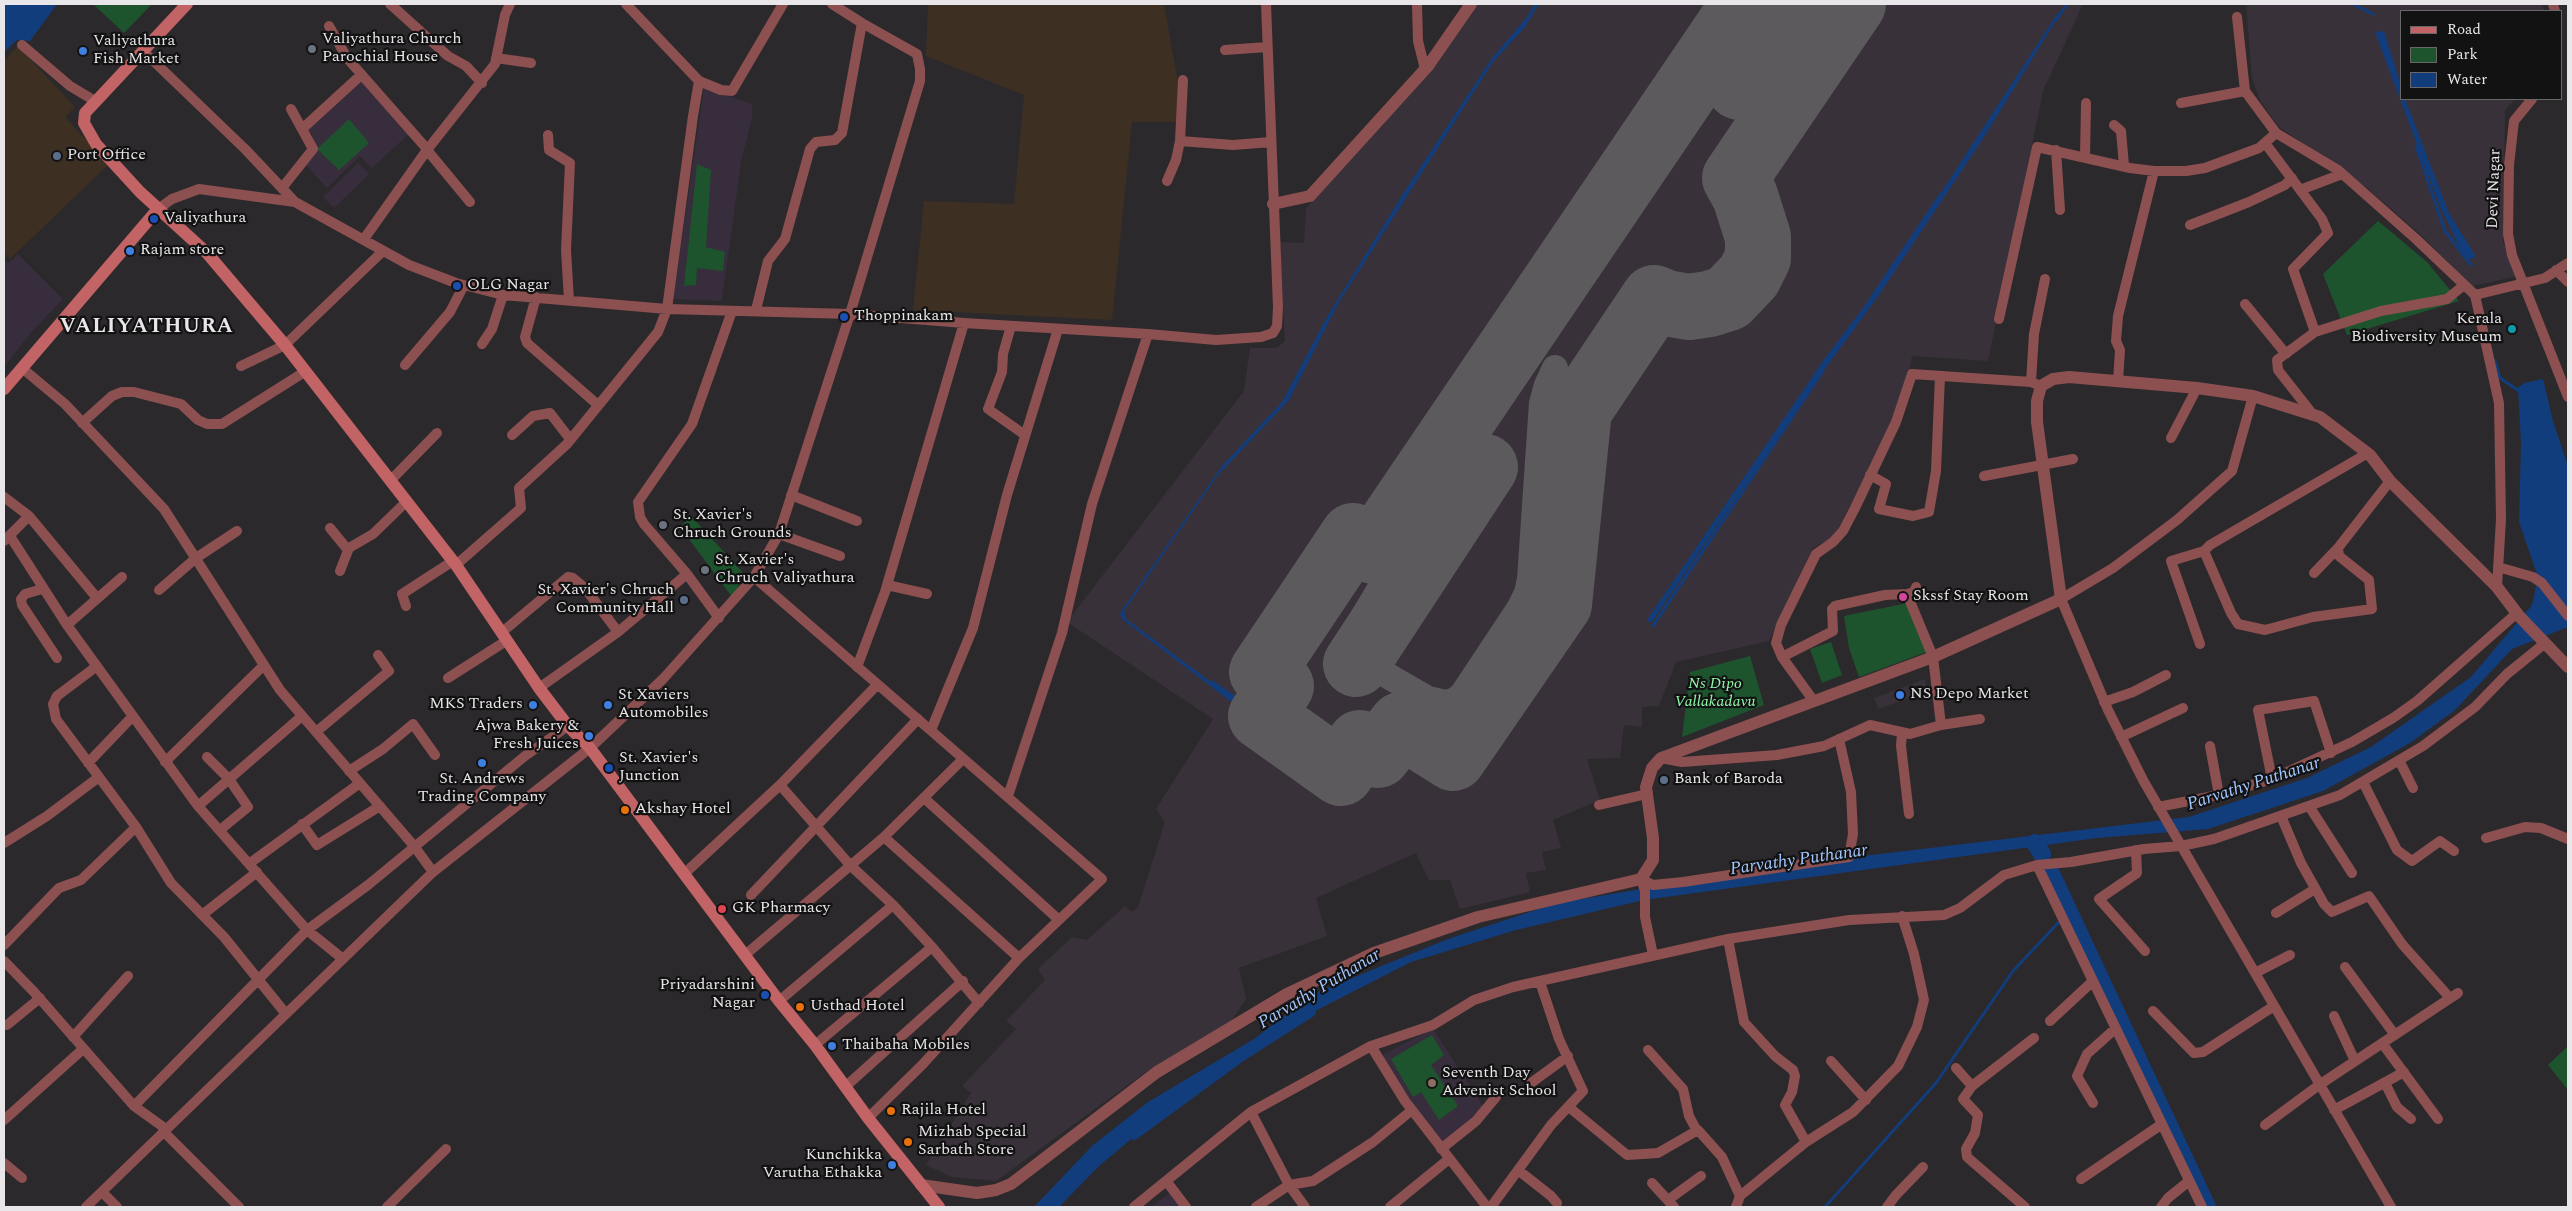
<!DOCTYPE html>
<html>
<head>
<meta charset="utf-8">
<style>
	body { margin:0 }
	#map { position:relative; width:2572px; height:1211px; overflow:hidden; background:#2c292c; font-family:Spectral,serif }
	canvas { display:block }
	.frame { position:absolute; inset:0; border:5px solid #e8e6e8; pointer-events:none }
	.legend { position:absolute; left:2400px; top:10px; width:162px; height:90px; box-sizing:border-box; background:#131213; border:1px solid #686768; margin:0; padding:6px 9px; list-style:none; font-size:15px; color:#e8e6e8 }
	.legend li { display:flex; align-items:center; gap:10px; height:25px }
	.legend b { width:25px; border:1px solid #686768 }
</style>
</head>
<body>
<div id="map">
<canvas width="2572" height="1211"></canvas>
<div class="frame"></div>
<ul class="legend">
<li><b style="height:6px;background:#c26365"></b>Road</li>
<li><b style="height:14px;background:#1d542e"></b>Park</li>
<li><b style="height:14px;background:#123d7c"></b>Water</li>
</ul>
</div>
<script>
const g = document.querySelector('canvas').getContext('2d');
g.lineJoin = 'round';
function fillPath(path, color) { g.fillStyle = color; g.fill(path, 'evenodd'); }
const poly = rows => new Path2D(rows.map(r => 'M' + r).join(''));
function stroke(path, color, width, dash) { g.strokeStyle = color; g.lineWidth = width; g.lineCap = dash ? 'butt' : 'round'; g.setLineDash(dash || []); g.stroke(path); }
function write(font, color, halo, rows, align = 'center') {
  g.font = font + ' Spectral,serif'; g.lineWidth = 4.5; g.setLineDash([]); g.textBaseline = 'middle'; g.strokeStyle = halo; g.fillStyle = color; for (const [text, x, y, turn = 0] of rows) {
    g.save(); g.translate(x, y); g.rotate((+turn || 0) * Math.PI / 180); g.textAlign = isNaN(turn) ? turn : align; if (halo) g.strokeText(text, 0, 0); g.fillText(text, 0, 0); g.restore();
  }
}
const built = poly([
	[1480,4,2083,4,2043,91,1988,361,1912,356,1908,380,1879,450,1834,537,1813,548,1769,641,1676,662,1659,706,1642,707,1642,727,1624,725,1620,758,1587,759,1600,800,1553,820,1561,848,1542,852,1546,870,1526,873,1530,892,1460,909,1450,880,1429,880,1416,853,1316,898,1327,936,1239,968,1246,999,1228,1026,1143,1074,996,1181,952,1177,926,1165,971,1093,962,1086,1016,1029,1006,1021,1045,980,1038,969,1072,937,1087,940,1125,906,1132,912,1138,907,1165,822,1156,809,1213,719,1067,622,1244,391,1250,348,1277,348,1285,341,1280,242,1304,243,1306,208,1438,63,1477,5],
	[2246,4,2542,4,2545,11,2401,11,2401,99,2515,99,2505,110,2503,242,2518,276,2472,286,2419,233,2366,187,2278,126,2260,100,2252,78],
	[1925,679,1927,692,1878,709,1874,698]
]);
const industrial = poly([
	[928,4,1164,4,1185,122,1132,122,1112,320,913,310,924,201,1014,204,1024,95,926,56],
	[18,46,75,107,65,117,109,164,10,259,4,252,4,61]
]);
const education = poly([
	[361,79,411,132,372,168,360,156,327,188,302,161,313,135,308,130],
	[704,88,752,104,752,118,741,162,722,301,673,299],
	[358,163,369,174,334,208,323,197],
	[18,254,63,299,29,335,4,367,4,264,6,261,9,263],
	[1433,1029,1485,1109,1436,1149,1380,1056],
	[1171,1192,1181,1207,1151,1207]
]);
const green = poly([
	[93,4,152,4,124,33],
	[349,119,369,143,339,170,317,149],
	[697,164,711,170,706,247,725,252,723,271,697,268,696,285,684,286],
	[2378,221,2427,262,2459,301,2347,335,2323,274],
	[691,516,745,575,732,597,680,527],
	[1913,602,1932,650,1859,677,1849,648,1844,616],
	[1831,642,1842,675,1822,683,1810,649],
	[1750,656,1764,705,1682,737,1690,672],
	[1432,1035,1444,1055,1431,1065,1458,1106,1439,1120,1421,1092,1413,1097,1391,1059],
	[2568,1046,2568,1090,2548,1065]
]);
const water = poly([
	[4,4,57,4,30,41,17,40,4,52],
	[1535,4,1539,4,1525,27,1493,62,1339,302,1289,400,1218,475,1124,611,1126,619,1211,682,1212,680,1238,698,1234,704,1122,619,1120,613,1222,466,1282,402,1328,315,1403,194,1492,58,1527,17],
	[2057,14,2058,17,1984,137,1879,295,1808,392,1651,623,1647,620,1823,361,1885,279],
	[2384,31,2401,86,2401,99,2405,99,2449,213,2476,257,2467,260,2459,246,2440,206,2375,32],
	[2543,379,2553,421,2568,466,2568,627,2512,649,2455,710,2410,743,2323,791,2208,829,2097,838,1644,900,1516,930,1411,962,1276,1031,1180,1098,1099,1166,1059,1207,1034,1207,1092,1146,1148,1102,1254,1039,1315,993,1448,939,1557,903,1642,889,1838,859,2189,817,2307,778,2371,747,2471,677,2532,605,2538,577,2519,522,2521,443,2518,388,2524,383]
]);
const stream = poly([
	[2353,4,2373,14],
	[2056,20,2067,4],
	[2416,146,2445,231,2471,265],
	[1864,309,1941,194],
	[2495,361,2500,378,2522,393],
	[1653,626,1823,371],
	[2067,912,2068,908],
	[1825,1207,1936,1083,2013,971,2060,921]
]);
const canal = poly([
	[1134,1135,1242,1056,1311,1012]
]);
const river = poly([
	[2035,843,2042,854],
	[2048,867,2207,1207]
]);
const taxiway = poly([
	[1448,526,1435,542,1378,592,1362,619,1356,640,1359,654,1376,669,1428,699,1445,703,1454,701,1462,695,1519,609,1527,593,1530,579,1542,403,1547,385,1555,368]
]);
const runway = poly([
	[1744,4,1373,551,1353,536,1262,672,1281,686,1261,716,1341,773,1360,743,1378,755,1401,725,1453,758,1559,604,1579,410,1654,298,1666,303,1689,307,1709,304,1728,298,1749,276,1758,258,1758,237,1745,196,1735,178,1853,4],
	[1739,87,1795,4],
	[1356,664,1485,467]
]);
const minor = poly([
	[390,4,448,56,466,66,482,83],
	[626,4,699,81,721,90,732,91,783,4],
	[832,4,862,23],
	[1417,4,1418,41,1425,69],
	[2553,4,2555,11],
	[2237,17,2245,91,2276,133,2338,170,2416,239,2475,295],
	[329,26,347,58,427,149],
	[22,45,70,86,95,101],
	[1225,50,1267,47],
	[143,51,246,150,295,202],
	[496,58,531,63],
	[2532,99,2514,121,2509,165,2508,234,2512,255,2568,397],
	[2181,103,2245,91],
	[291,109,302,129],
	[2114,125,2121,131,2124,166],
	[548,135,549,150,570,163,566,250,569,300],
	[1180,141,1183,80],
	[2265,143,2322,219,2328,233,2293,269,2315,332,2277,360,2278,370,2311,412],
	[427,150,470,202],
	[2056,150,2060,210],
	[2085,156,2086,103],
	[1167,181,1176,160,1180,141,1233,145,1271,142],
	[282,188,313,149,302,129,361,75],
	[2300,190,2342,174],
	[158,209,172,199,199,189,295,202,409,265,456,283,503,295,667,309,850,314,964,323,1148,334,1216,340,1261,337,1273,333,1277,326,1278,307,1266,4],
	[2190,225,2249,202,2285,185,2292,178],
	[364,239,427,150,495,64,505,15,510,4],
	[2556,270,2568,282],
	[536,297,525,337,527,343,598,405],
	[2245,304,2286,354],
	[1999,319,2037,147,2130,168,2154,171,2186,171,2205,168,2259,148,2276,133],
	[1011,326,1003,354,1002,372,988,409,1025,435],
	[2315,332,2381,311,2447,299,2464,285],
	[482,344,492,329,503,295],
	[405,365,450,312,464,285],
	[241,366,285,345,383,251],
	[22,368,65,404,164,509,280,690,414,846,433,872],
	[2118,381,2120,350,2116,341,2118,316,2154,171],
	[2031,382,2034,334,2045,279],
	[2253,396,2232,471,2177,520,2113,568,2061,599,2108,710,2143,780,2391,1207],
	[82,423,112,396,122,392,134,392,181,404,198,420,207,424,222,424,306,371],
	[512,435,533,416,550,413,570,439],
	[2171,438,2197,388],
	[1870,475,1886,484,1879,509,1913,516,1929,512,1936,471,1940,376],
	[1984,476,2073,459],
	[390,481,437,433],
	[791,495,857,521],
	[4,497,29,516,4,541],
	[29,516,97,598],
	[330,528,348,550],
	[779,534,840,556],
	[10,536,67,625,198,806,307,930,343,959],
	[2204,551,2231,613,2238,624,2265,630,2313,617,2372,609,2369,580,2339,556,2338,548,2390,481],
	[456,565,521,508,519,488,567,444,658,332,667,309,693,116,699,81],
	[2498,567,2533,577,2542,583,2568,616],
	[340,571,349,548,373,534,406,502],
	[2314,573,2338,548],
	[754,577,1102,879,1019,958,923,1064,868,1118],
	[887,585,927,594],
	[2497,587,2501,519,2499,403,2475,295,2545,278,2568,263],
	[42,589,25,594,21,599,22,605,57,658],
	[159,590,196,558,237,531],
	[1907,594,1914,592,1916,587],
	[406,606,402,594,453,561],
	[719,618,687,574,644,524,640,517,638,502,692,424,732,311],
	[67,625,122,577],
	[501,633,568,577,573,578,585,588,618,632],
	[2200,644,2171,561,2204,551,2210,545,2368,453],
	[97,666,57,696,53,704,56,719,136,827,171,883,224,937,286,1014],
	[857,667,885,592,964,323],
	[448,678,506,641],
	[539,688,618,632,687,574],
	[1813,700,1782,657,1776,643,1781,625,1816,554,1833,542,1843,531,1855,508,1896,422,1912,374,2031,382,2041,386],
	[2104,702,2133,692,2166,675],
	[1941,725,1980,719],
	[931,730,973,628,1007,495,1058,329],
	[316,732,389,671,378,655],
	[1902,732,1901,746,1909,814],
	[2121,737,2183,708],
	[2210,746,2219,795],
	[207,757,229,779,248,807,220,830],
	[1661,758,1682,762,1777,755,1824,746,1870,725,1910,734,1941,725,1933,657,1907,594,1885,595,1835,606,1832,609,1833,631,1782,657],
	[2399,760,2413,788],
	[165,762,264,665],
	[88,763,132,717],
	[349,771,383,749,413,724,435,755],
	[2272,779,2258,710,2314,701,2331,753],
	[2363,782,2397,850,2412,861,2440,841,2454,851],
	[780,785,850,865,893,905,932,947,979,1003],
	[1008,796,1062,633,1092,504,1148,334],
	[924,798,1058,919],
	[1599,805,1647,794],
	[198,806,302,716],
	[2309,806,2352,873],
	[2158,807,2219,795,2272,779,2352,742,2393,718,2417,701,2517,613],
	[2281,816,2301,863,2324,904,2332,912,2369,896,2402,944,2450,998],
	[302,824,317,845,380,806],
	[884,837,1019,958],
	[2486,838,2525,827,2541,828,2568,839],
	[4,843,47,816,99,777],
	[2136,850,2137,873,2099,899,2145,951],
	[250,863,360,783],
	[2037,865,2202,1207],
	[684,874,780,785,877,685],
	[1641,879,1653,885,1683,882,1849,857,1853,834,1851,792,1839,739],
	[1641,879,1645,891,1645,917,1653,955],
	[751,895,918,719],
	[2276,913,2315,889],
	[202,915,257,872],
	[1728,939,1744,1022,1775,1056,1793,1070,1795,1076,1792,1092,1785,1105,1806,1142],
	[4,945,59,888,81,880,136,827],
	[745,955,884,837,963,759],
	[4,961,34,992,134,1106,166,1129],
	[2345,967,2395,1035],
	[2255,973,2290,955],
	[779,1001,893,905],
	[2153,1011,2194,1053,2203,1052,2274,1006],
	[2334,1016,2355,1061],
	[2050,1021,2093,981],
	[7,1025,40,998],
	[73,1037,128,976],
	[2382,1043,2438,1119],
	[815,1045,932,947],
	[1371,1046,1405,1101,1487,1207],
	[1648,1050,1683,1089,1689,1116,1697,1131],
	[1831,1061,1866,1100],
	[1956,1068,1972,1086,1963,1099,1978,1115,1975,1133,1966,1149,1967,1157,2025,1207],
	[1531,1083,1568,1056],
	[2385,1083,2397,1107,2411,1119],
	[1972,1086,2034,1038],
	[845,1087,963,981],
	[2093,1103,2077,1076,2087,1054,2116,1028],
	[134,1106,307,930,368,885,525,756,568,726],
	[1570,1108,1627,1155,1658,1153,1698,1130,1722,1157,1740,1196],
	[2334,1110,2404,1072],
	[1251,1112,1289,1185,1305,1207],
	[4,1120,83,1049],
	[2265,1125,2319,1085,2458,993],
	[163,1131,239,1207],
	[1441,1149,1476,1121,1496,1097],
	[4,1163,22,1178],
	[1518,1170,1551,1196,1557,1203],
	[2081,1179,2162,1124],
	[1167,1182,1186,1207],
	[1652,1183,1674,1207],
	[102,1192,117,1207],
	[1668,1200,1701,1176],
	[86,1207,433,872,590,748,663,679,754,577,779,534,850,314,920,81,920,69,917,54,862,23,842,133,835,140,816,142,810,149,785,239,768,261,756,310],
	[387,1207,446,1149],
	[1134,1207,1251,1112,1371,1046,1433,1025,1474,1000,1513,987,1728,939,1849,920,1944,915,1960,908,2004,875,2037,865,2071,862,2144,849,2181,846,2214,839,2340,795,2423,746,2475,707,2507,674,2544,644],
	[1256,1207,1289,1185,1313,1181,1373,1142,1412,1110],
	[1390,1207,1449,1159],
	[1491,1207,1551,1125,1583,1091,1559,1039,1540,982],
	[1736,1207,1740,1196,1806,1142,1853,1112,1898,1066,1917,1027,1924,1000,1914,954,1902,916],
	[1887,1207,1896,1195,1923,1167],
	[2161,1207,2168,1198,2189,1181]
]);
const tertiary = poly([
	[1273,204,1310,196,1428,66,1471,4],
	[921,1185,977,1193,996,1190,1011,1184,1157,1072,1287,994,1374,953,1478,917,1641,879,1653,860,1653,838,1646,787,1652,768,1661,758,1933,657,2061,599,2037,422,2037,401,2041,386,2053,379,2069,377,2197,388,2253,396,2320,417,2370,455,2390,481,2497,587,2519,616,2568,667]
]);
const secondary = poly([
	[187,4,85,113,84,123,96,144,140,192,207,253,285,345,456,565,539,688,568,726,590,748,779,1001,815,1045,868,1118,939,1207],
	[4,389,158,209]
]);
const markers = [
	[312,49,5,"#6b7280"],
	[83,51,5,"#3f7fe0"],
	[57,156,5,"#5c6f8a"],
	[154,219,5,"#1a4fb4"],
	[130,251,5,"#3f7fe0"],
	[457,286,5,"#1a4fb4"],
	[844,317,5,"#1a4fb4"],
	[2512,329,5,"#0f9aa8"],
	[663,525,5,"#6b7280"],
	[705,570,5,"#6b7280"],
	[1903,597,5,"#d1479c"],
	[684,600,5,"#5c6f8a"],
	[1900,695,5,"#3f7fe0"],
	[533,705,5,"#3f7fe0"],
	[608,705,5,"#3f7fe0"],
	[589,736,5,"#3f7fe0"],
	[482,763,5,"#3f7fe0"],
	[609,768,5,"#1a4fb4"],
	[1664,780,5,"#5c6f8a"],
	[625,810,5,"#e8710a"],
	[722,909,5,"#e0444e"],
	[765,995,5,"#1a4fb4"],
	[800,1007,5,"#e8710a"],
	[832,1046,5,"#3f7fe0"],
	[1432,1083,5,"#8d6e63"],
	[891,1111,5,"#e8710a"],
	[908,1142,5,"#e8710a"],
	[892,1165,5,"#3f7fe0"]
];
const poiNames = [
	["Valiyathura Church",322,40],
	["Parochial House",322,58],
	["Valiyathura",93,42],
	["Fish Market",93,60],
	["Port Office",67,156],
	["Valiyathura",164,219],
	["Rajam store",140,251],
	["OLG Nagar",467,286],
	["Thoppinakam",854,317],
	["Kerala",2502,320,"right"],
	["Biodiversity Museum",2502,338,"right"],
	["St. Xavier's",673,516],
	["Chruch Grounds",673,534],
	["St. Xavier's",715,561],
	["Chruch Valiyathura",715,579],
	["St. Xavier's Chruch",674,591,"right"],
	["Community Hall",674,609,"right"],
	["Skssf Stay Room",1913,597],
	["NS Depo Market",1910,695],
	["St Xaviers",618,696],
	["Automobiles",618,714],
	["MKS Traders",523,705,"right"],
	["Ajwa Bakery &",579,727,"right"],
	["Fresh Juices",579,745,"right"],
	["St. Xavier's",619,759],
	["Junction",619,777],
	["St. Andrews",482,780,"center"],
	["Trading Company",482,798,"center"],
	["Bank of Baroda",1674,780],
	["Akshay Hotel",635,810],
	["GK Pharmacy",732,909],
	["Priyadarshini",755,986,"right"],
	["Nagar",755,1004,"right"],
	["Usthad Hotel",810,1007],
	["Thaibaha Mobiles",842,1046],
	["Seventh Day",1442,1074],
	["Advenist School",1442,1092],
	["Rajila Hotel",901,1111],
	["Mizhab Special",918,1133],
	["Sarbath Store",918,1151],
	["Kunchikka",882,1156,"right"],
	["Varutha Ethakka",882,1174,"right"]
];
const streetNames = [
	["Devi Nagar",2495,189,-88]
];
const parkNames = [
	["Ns Dipo",1715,685],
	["Vallakadavu",1715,703]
];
const waterNames = [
	["Parvathy Puthanar",2254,785,-18],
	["Parvathy Puthanar",1799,861,-8],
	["Parvathy Puthanar",1320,990,-31]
];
const districtNames = [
	["VALIYATHURA",147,328]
];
fillPath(built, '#383139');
fillPath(industrial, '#3d2f22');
fillPath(education, '#372d3d');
fillPath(green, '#1d542e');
fillPath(water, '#123d7c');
stroke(stream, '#123d7c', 3);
stroke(canal, '#123d7c', 10);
stroke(river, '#123d7c', 18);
stroke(taxiway, '#5d5a5d', 26);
stroke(runway, '#5d5a5d', 66);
stroke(minor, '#8c5051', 10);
stroke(tertiary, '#8c5051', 12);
stroke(secondary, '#c26365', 12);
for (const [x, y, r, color] of markers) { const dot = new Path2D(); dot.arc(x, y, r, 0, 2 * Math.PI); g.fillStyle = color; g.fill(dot); stroke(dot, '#131213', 2); }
write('16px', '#e8e6e8', '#131213', poiNames, 'left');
write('16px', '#e8e6e8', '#131213', streetNames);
write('italic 16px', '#8ff9aa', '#131213', parkNames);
write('italic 18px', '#a2c6fe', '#131213', waterNames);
g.letterSpacing = '1px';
write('bold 21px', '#e8e6e8', '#131213', districtNames);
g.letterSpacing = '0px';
</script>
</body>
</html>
